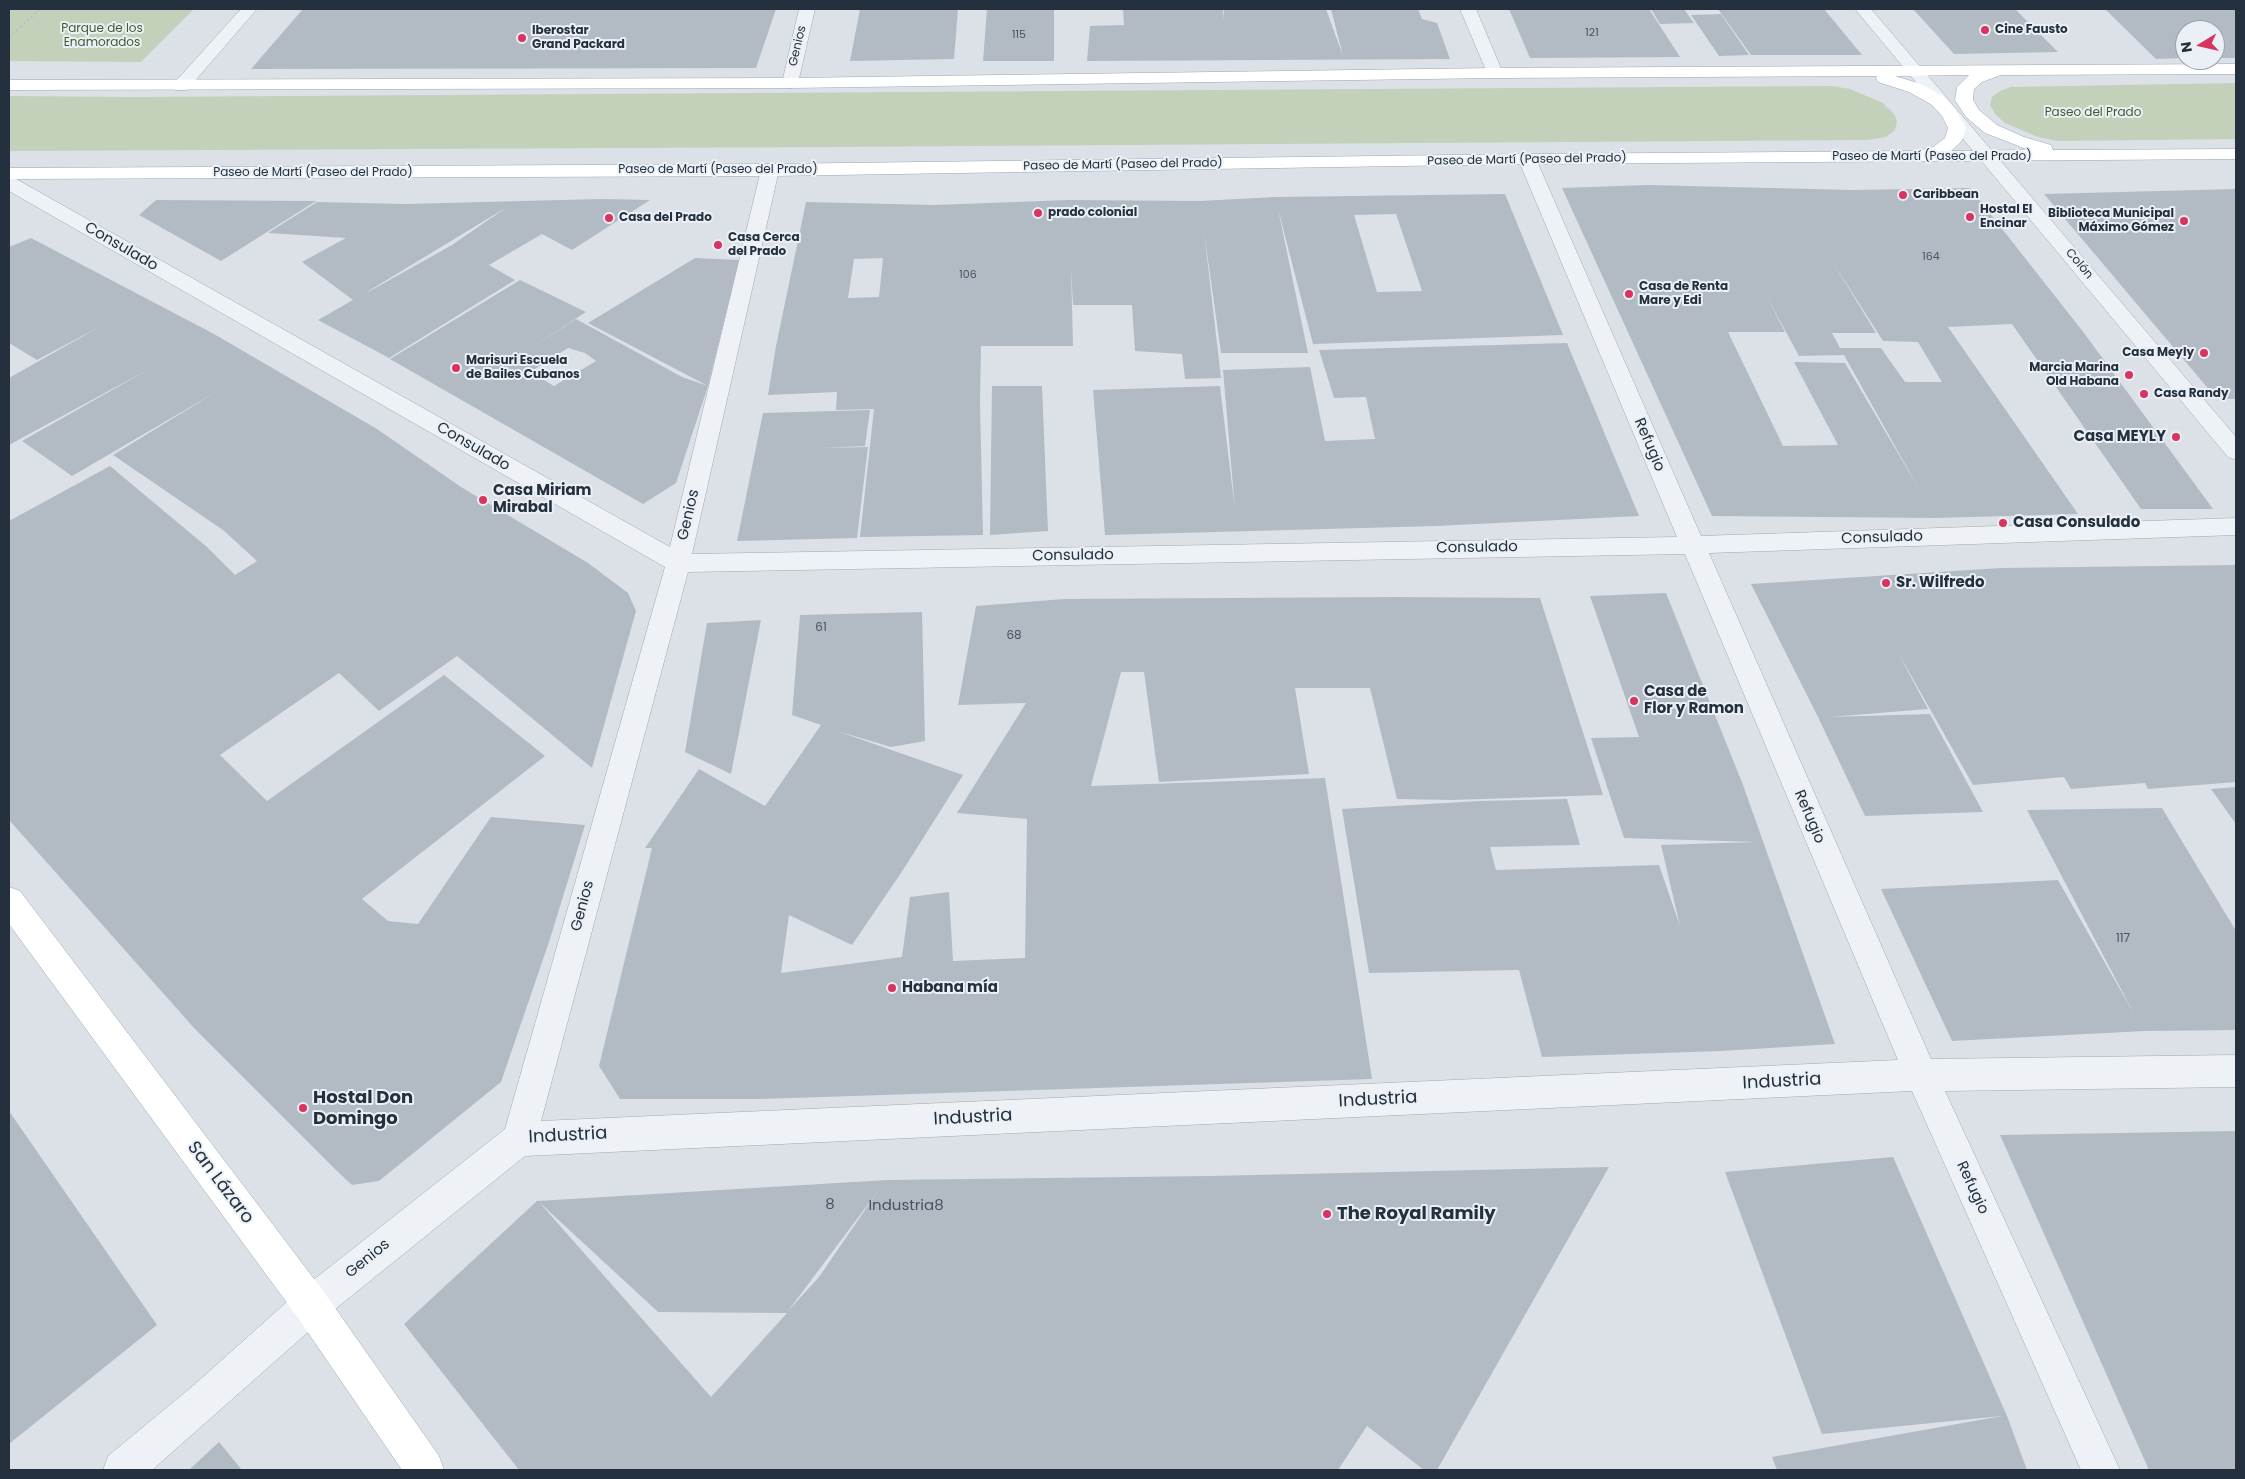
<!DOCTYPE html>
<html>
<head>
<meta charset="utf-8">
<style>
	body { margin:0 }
	#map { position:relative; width:2245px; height:1479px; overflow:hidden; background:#dbe1e7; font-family:Poppins,sans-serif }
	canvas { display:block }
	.frame { position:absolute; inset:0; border:10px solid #24303e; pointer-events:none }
	.north { position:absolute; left:2175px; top:20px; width:50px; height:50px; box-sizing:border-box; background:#eaf0f5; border:1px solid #9ba3ac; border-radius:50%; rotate:261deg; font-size:14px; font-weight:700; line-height:20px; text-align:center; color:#24303e }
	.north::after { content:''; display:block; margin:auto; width:18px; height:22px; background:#d9335f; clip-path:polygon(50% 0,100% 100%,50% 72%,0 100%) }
</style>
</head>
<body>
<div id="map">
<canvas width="2245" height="1479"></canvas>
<div class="frame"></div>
<div class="north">N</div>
</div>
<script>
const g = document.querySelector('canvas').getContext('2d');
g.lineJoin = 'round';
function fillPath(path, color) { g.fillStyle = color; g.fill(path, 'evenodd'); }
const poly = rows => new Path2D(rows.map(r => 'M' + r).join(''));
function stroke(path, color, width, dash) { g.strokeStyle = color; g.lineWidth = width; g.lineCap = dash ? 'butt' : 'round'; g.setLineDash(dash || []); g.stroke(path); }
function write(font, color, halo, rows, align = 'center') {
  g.font = font + ' Poppins,sans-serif'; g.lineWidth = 4; g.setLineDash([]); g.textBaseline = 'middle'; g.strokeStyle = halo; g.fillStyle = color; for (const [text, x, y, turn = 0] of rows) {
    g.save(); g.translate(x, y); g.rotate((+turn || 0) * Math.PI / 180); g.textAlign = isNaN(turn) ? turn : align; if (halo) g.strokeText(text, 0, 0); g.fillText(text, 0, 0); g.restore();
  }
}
const green = poly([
	[9,9,194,9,141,62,9,61],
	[2236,83,2236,139,2058,141,2038,137,2005,123,1995,114,1990,105,1992,97,2000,91,2011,87],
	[1832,86,1850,89,1883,103,1894,114,1897,121,1895,130,1886,137,1868,140,827,147,9,151,9,96,132,97]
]);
const building = poly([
	[303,9,776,9,756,68,251,69],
	[860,9,958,9,954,59,850,61],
	[987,9,1054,9,1054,61,983,61],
	[1123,9,1223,9,1224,20,1224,9,1326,9,1343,56,1331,9,1418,9,1422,19,1437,23,1450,59,1087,61,1090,26,1124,25],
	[1509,9,1649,9,1680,57,1530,58],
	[1651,9,1684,9,1694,23,1660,24],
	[1718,9,1824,9,1862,55,1751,55],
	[1913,9,2015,9,2058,52,1954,54],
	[2105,9,2236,9,2236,58,2215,58,2215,30,2185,30,2185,58,2156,59],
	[1721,14,1749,55,1719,56,1691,15],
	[1648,185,1853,190,1970,188,2084,333,2213,509,2141,509,2012,324,1948,327,2078,514,1935,518,1712,516,1562,188],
	[1832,261,1883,341,1918,342,1942,382,1905,382,1881,348,1840,348,1832,333,1876,333],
	[1766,295,1799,356,1844,355,1919,489,1845,363,1794,362,1838,445,1783,446,1728,332,1785,332],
	[2236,189,2236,399,2217,399,2044,194],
	[1505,194,1563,335,1313,344,1278,209,1308,353,1221,353,1204,231,1221,378,1185,379,1182,354,1135,351,1132,305,1073,305,1071,267,1073,346,981,346,980,404,983,535,860,537,874,409,836,410,837,392,768,395,776,346,806,202,934,205,1069,200,1201,201,1275,197],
	[1396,214,1422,291,1377,292,1354,215],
	[883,258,879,297,848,298,854,259],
	[602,199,650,200,572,250,542,234,489,265,515,280,389,358,318,320,353,300,302,262,346,238,268,233,317,202,405,204],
	[507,207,452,245,368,292,367,292],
	[156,200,316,201,221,261,139,215],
	[31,238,214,334,377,429,461,487,588,563,628,593,636,611,592,768,457,656,379,711,339,673,220,755,267,801,444,675,545,756,362,899,388,921,418,924,491,817,585,825,550,939,501,1082,379,1181,352,1185,338,1172,195,1029,9,820,9,521,110,466,207,547,235,575,257,561,223,530,113,455,216,392,72,476,22,441,151,368,9,445,9,378,101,326,37,360,9,343,9,247],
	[695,258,739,260,708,386,676,483,643,504,390,359,520,280,586,312,526,351,576,319,682,377,708,386,588,323],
	[568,348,585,353,596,361,554,386,530,372],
	[1567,343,1639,516,1436,526,1105,535,1093,390,1220,386,1235,510,1223,370,1310,367,1325,441,1375,439,1366,397,1334,398,1319,350],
	[992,386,1042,386,1048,531,990,535],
	[870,410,865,446,821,448,868,447,857,538,737,541,763,413],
	[2236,565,2236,782,2148,789,2145,783,2071,789,2064,777,1973,785,1896,649,1928,709,1830,717,1930,714,1983,812,1865,816,1818,717,1751,584,2001,568],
	[1666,593,1743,785,1835,1044,1721,1051,1542,1057,1519,970,1369,973,1342,809,1479,801,1567,799,1580,845,1490,847,1496,870,1659,865,1680,926,1661,845,1756,842,1624,838,1591,738,1639,737,1590,596],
	[1395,597,1540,598,1603,795,1452,800,1397,799,1370,688,1295,688,1309,774,1159,782,1144,672,1121,672,1091,786,1325,778,1372,1079,761,1099,620,1099,599,1066,652,848,645,848,699,769,765,806,821,725,792,715,800,615,922,612,925,741,891,747,837,731,963,775,903,870,852,945,789,915,781,973,902,957,910,897,949,892,953,961,1025,958,1027,819,957,813,1026,703,958,705,976,606,1064,599],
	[761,620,731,774,685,752,707,623],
	[2236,787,2236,824,2211,789],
	[2162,808,2236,931,2236,1030,2144,1031,1952,1041,1881,889,2058,880,2134,1014,2027,810],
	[9,1111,157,1325,9,1444],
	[2236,1131,2236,1470,2149,1470,2000,1135],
	[1893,1157,2007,1416,2027,1470,1777,1470,1772,1457,2002,1416,1822,1434,1725,1172],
	[1609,1167,1437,1470,1424,1470,1367,1426,1338,1470,519,1470,404,1324,537,1201,887,1180,1210,1176],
	[878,1191,819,1277,788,1311],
	[539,1202,658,1312,787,1313,711,1397],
	[219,1442,242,1470,189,1470]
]);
const path = poly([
	[34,9,47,9],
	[9,38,40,9]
]);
const minor = poly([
	[241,9,257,9,187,90,175,90,172,86,175,82,241,9],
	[799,9,815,9,798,83,796,87,790,88,784,87,782,83,799,9],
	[1460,9,1476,9,1503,73,1501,77,1489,77,1487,73,1460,9],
	[1855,9,1871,9,2236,437,2236,460,2228,457,1855,9],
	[1527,154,1533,155,1536,159,1701,536,2236,518,2236,535,1709,553,1931,1059,2236,1055,2236,1087,1945,1091,2120,1470,2081,1470,1912,1091,525,1156,324,1318,152,1470,103,1470,108,1456,194,1385,298,1292,505,1129,665,567,9,191,9,177,16,179,670,547,761,170,763,166,770,164,777,166,779,170,692,554,1677,537,1518,159,1521,155,1527,154],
	[1685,554,1898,1060,541,1121,688,572,1685,554]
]);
const major = poly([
	[2236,64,2236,74,2001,75,1982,82,1974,89,1973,100,1979,110,1997,125,2024,137,2051,145,2053,150,2236,149,2236,159,1527,164,770,176,9,179,9,168,770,164,1527,154,1918,151,1933,147,1945,138,1948,128,1942,116,1932,105,1909,92,1878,82,1876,78,1877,76,1495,78,790,88,9,90,9,80,790,78,1495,68,2236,64],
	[1969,75,1957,87,1955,100,1966,117,1985,133,2029,150,1951,151,1962,141,1966,128,1956,110,1944,97,1921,84,1895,76,1969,75],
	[9,887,20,891,324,1292,439,1456,444,1470,402,1470,298,1318,9,924,9,887]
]);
const markers = [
	[1985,30,5,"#d9335f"],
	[522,38,5,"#d9335f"],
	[1903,195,5,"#d9335f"],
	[1038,213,5,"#d9335f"],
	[1970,217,5,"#d9335f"],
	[609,218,5,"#d9335f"],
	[2184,221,5,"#d9335f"],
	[718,245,5,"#d9335f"],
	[1629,294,5,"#d9335f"],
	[2204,353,5,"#d9335f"],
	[456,368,5,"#d9335f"],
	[2129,375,5,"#d9335f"],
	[2144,394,5,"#d9335f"],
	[2176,437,5,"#d9335f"],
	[483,500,5,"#d9335f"],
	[2003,523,5,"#d9335f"],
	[1886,583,5,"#d9335f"],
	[1634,701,5,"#d9335f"],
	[892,988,5,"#d9335f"],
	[303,1108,5,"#d9335f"],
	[1327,1214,5,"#d9335f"]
];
const farNumbernames = [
	["121",1592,33],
	["115",1019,35],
	["164",1931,257],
	["106",968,275]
];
const farParknames = [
	["Parque de los",102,29],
	["Enamorados",102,43],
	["Paseo del Prado",2093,113]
];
const farPoinames = [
	["Cine Fausto",1995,30],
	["Iberostar",532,31],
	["Grand Packard",532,45],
	["Caribbean",1913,195],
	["Hostal El",1980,210],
	["Encinar",1980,224],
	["prado colonial",1048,213],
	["Biblioteca Municipal",2174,214,"right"],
	["Máximo Gómez",2174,228,"right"],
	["Casa del Prado",619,218],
	["Casa Cerca",728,238],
	["del Prado",728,252],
	["Casa de Renta",1639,287],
	["Mare y Edi",1639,301],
	["Casa Meyly",2194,353,"right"],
	["Marisuri Escuela",466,361],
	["de Bailes Cubanos",466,375],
	["Marcia Marina",2119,368,"right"],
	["Old Habana",2119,382,"right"],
	["Casa Randy",2154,394]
];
const farStreetnames = [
	["Genios",798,46,-77],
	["Paseo de Martí (Paseo del Prado)",1932,157],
	["Paseo de Martí (Paseo del Prado)",1527,160,-1],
	["Paseo de Martí (Paseo del Prado)",1123,165,-1],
	["Paseo de Martí (Paseo del Prado)",718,170],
	["Paseo de Martí (Paseo del Prado)",313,173],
	["Colón",2079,264,50]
];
const numberNames = [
	["61",821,628],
	["68",1014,636],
	["117",2123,939]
];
const streetNames = [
	["Consulado",121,247,30],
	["Refugio",1649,445,67],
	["Consulado",473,447,30],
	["Genios",689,515,-77],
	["Consulado",1882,538,-2],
	["Consulado",1477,548,-1],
	["Consulado",1073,556,-1],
	["Refugio",1809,817,67],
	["Genios",583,906,-75],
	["Refugio",1972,1188,65],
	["Genios",368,1259,-39]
];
const poiNames = [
	["Casa MEYLY",2166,437,"right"],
	["Casa Miriam",493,491],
	["Mirabal",493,508],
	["Casa Consulado",2013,523],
	["Sr. Wilfredo",1896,583],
	["Casa de",1644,692],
	["Flor y Ramon",1644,709],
	["Habana mía",902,988]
];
const nearNumbernames = [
	["8",830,1205],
	["Industria8",906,1206]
];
const nearStreetnames = [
	["Industria",1782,1082,-3],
	["Industria",1378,1100,-3],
	["Industria",973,1118,-3],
	["Industria",568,1136,-3],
	["San Lázaro",220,1183,53]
];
const nearPoinames = [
	["Hostal Don",313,1098],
	["Domingo",313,1119],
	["The Royal Ramily",1337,1214]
];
fillPath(green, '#c3d1bb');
fillPath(building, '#b2bbc4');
stroke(minor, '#a0a8b1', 1);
stroke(major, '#99a7b3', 1);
stroke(path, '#b9bfc5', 2, [2.5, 2.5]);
fillPath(minor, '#eef1f5');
fillPath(major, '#fff');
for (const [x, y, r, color] of markers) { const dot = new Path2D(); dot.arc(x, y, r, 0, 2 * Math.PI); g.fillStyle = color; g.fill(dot); stroke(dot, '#eaf0f5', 2); }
write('11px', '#485360', null, farNumbernames);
write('12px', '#3d5b30', '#eaf0f5', farParknames);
write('bold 12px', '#24303e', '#eaf0f5', farPoinames, 'left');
write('12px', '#24303e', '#eaf0f5', farStreetnames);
write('12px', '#485360', null, numberNames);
write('15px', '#24303e', '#eaf0f5', streetNames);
write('bold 15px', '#24303e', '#eaf0f5', poiNames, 'left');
write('15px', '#485360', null, nearNumbernames);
write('18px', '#24303e', '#eaf0f5', nearStreetnames);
write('bold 18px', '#24303e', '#eaf0f5', nearPoinames, 'left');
</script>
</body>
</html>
